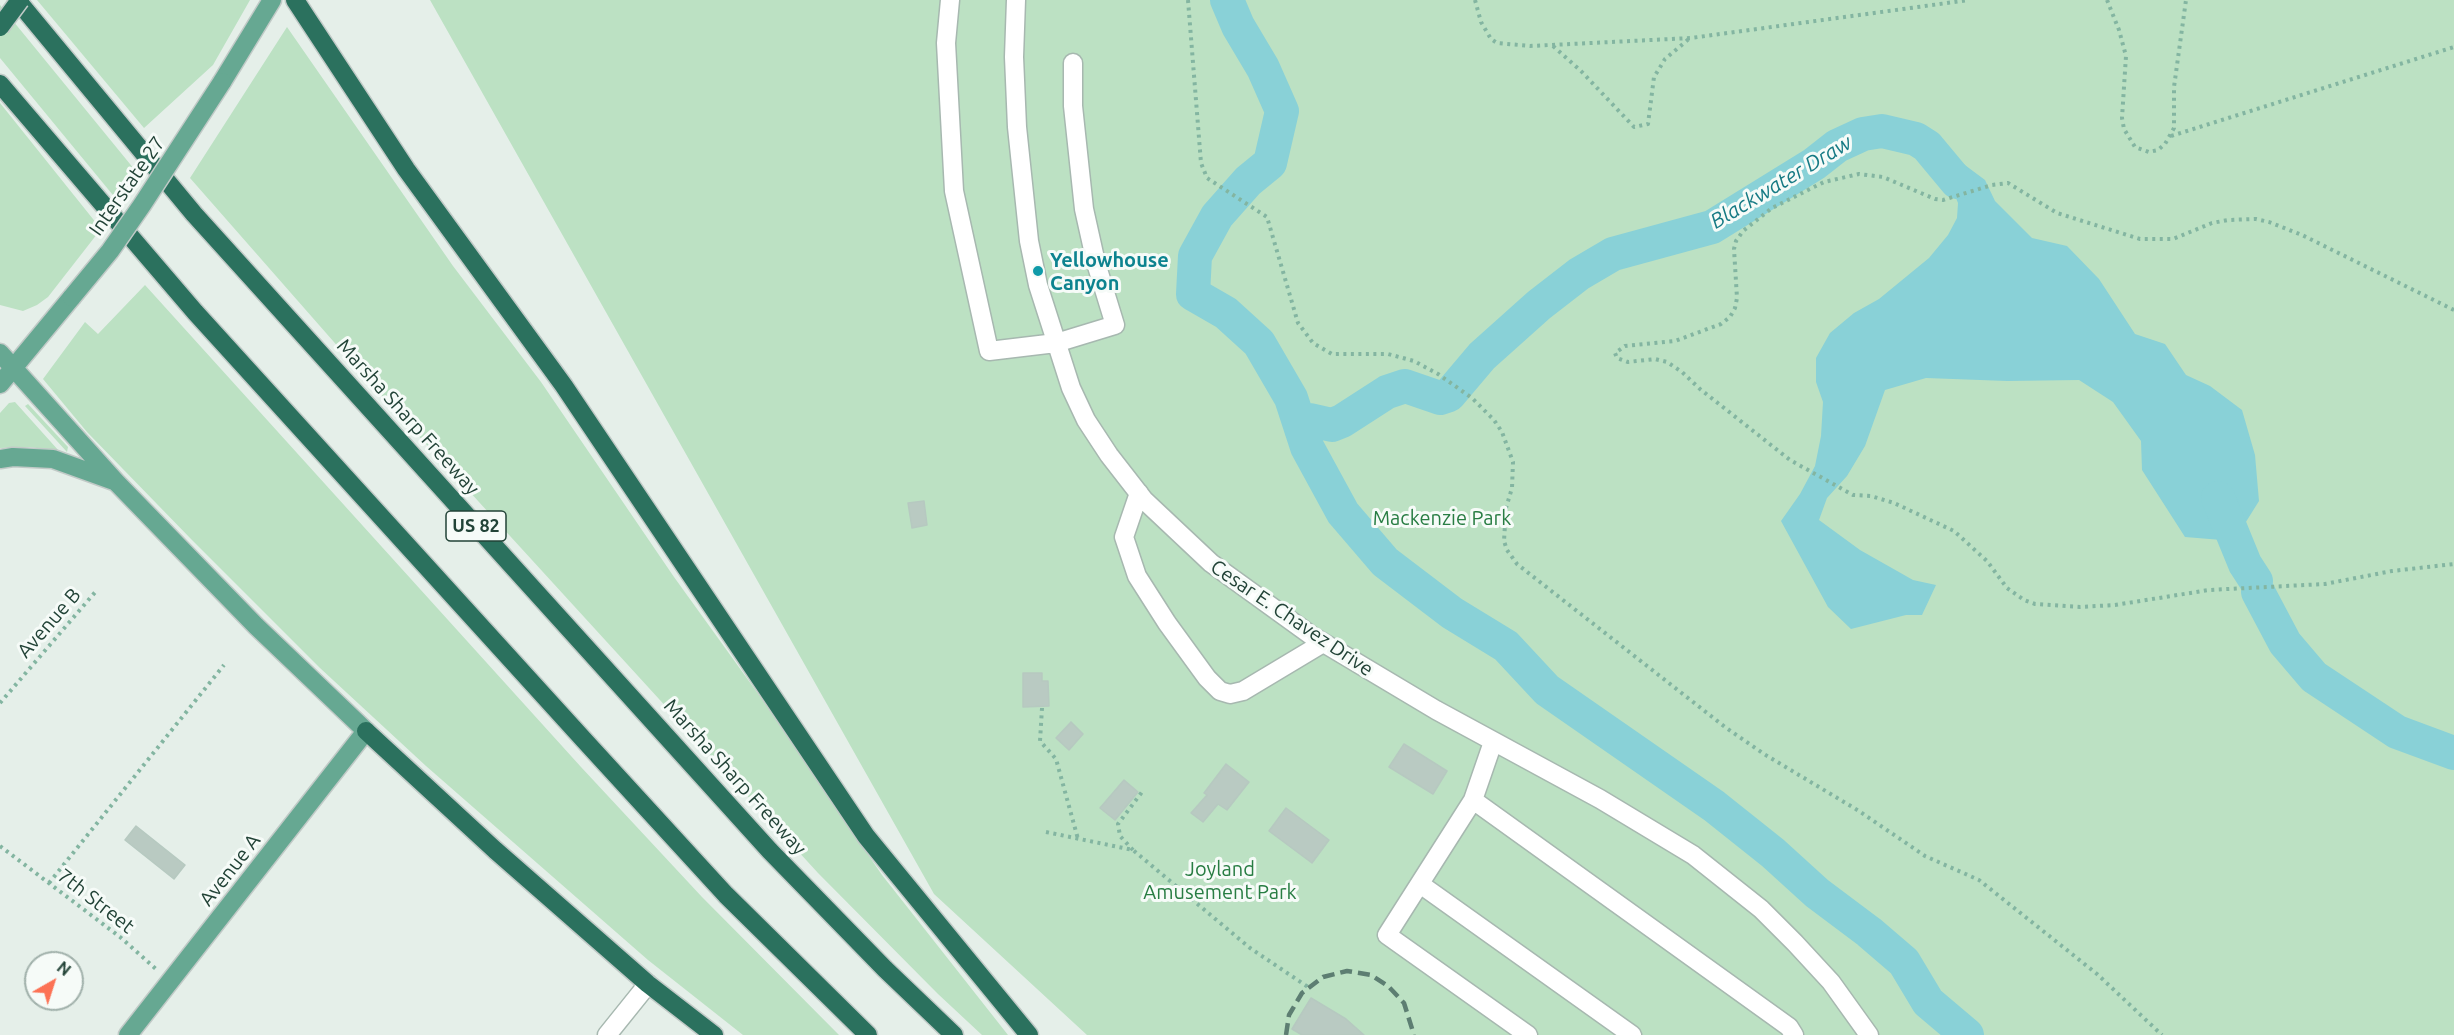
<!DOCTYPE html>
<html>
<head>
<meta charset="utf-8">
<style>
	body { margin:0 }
	#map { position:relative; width:2454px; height:1035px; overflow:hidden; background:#e5efe9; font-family:Ubuntu,sans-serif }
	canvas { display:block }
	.north { position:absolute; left:24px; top:951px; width:60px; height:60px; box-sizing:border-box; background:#f6fbf8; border:2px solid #a1b1ab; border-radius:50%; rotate:39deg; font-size:16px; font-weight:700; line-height:24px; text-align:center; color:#224337 }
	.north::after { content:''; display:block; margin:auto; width:21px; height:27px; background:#fc7255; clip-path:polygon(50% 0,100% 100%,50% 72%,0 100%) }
</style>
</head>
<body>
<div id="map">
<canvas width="2454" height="1035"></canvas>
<div class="north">N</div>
</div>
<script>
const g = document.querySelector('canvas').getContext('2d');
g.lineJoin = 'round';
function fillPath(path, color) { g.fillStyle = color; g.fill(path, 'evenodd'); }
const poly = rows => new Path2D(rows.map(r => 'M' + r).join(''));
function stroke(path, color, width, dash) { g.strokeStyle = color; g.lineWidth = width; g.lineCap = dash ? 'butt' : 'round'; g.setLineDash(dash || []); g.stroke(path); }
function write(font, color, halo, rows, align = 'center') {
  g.font = font + ' Ubuntu,sans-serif'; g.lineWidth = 6; g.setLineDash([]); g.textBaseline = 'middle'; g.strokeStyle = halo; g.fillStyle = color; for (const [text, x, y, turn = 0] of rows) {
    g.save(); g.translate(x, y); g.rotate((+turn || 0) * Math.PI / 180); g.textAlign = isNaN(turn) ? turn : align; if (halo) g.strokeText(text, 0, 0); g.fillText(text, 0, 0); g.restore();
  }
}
const green = poly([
	[37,0,250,0,213,65,144,128],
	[430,0,2454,0,2454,1035,1087,1035,934,894],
	[0,5,139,175,117,200,0,58],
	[287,27,453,266,541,382,674,577,759,695,882,875,1008,1035,982,1035,938,994,818,873,362,374,190,178],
	[0,103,101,229,48,297,37,305,23,311,0,305],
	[145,285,581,767,702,897,839,1035,743,1035,648,960,426,766,320,668,191,539,87,432,43,379,85,322,98,334],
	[15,402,59,451,29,447,0,448,0,413,9,403],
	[28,404,68,447,67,452,25,406]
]);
const water = poly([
	[1938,145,1985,180,1995,201,2032,238,2067,246,2099,279,2135,334,2165,344,2186,375,2210,386,2242,410,2255,455,2259,501,2234,541,2185,537,2142,470,2141,441,2113,402,2079,380,2007,381,1926,378,1885,390,1865,446,1847,476,1827,498,1819,520,1860,550,1913,580,1936,585,1922,615,1906,615,1851,629,1828,607,1781,521,1800,494,1815,466,1821,436,1823,402,1816,382,1816,358,1830,333,1854,313,1879,299,1929,258,1948,235,1957,218,1958,203,1949,181,1933,160,1927,146]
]);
const river = poly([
	[1227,0,1238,26,1263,68,1282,111,1270,163,1248,181,1217,216,1195,256,1193,294,1226,313,1259,343,1291,398,1307,447,1343,513,1385,562,1452,613,1506,646,1547,690,1714,806,1773,853,1817,893,1869,932,1904,962,1928,1002,1967,1035],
	[1301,429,1310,420,1332,425,1342,421,1387,392,1405,386,1440,398,1449,395,1482,356,1539,305,1579,274,1613,254,1712,227,1814,164,1837,146,1863,134,1882,131,1916,139,1927,146,1957,182],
	[2218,498,2245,564,2256,581],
	[2258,592,2285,643,2314,677,2397,732,2454,753]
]);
const building = poly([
	[924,501,927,525,912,528,908,503,924,501],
	[1023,673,1042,673,1042,681,1048,681,1049,706,1023,707,1023,673],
	[1071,722,1083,734,1069,750,1056,738,1071,722],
	[1404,744,1447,771,1433,794,1389,767,1404,744],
	[1226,764,1249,782,1227,810,1218,804,1203,822,1191,813,1207,795,1204,793,1226,764],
	[1124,780,1138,792,1115,820,1100,808,1124,780],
	[1286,808,1329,840,1312,863,1269,831,1286,808],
	[136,826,185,865,174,879,125,840,136,826],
	[1311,998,1346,1019,1364,1035,1302,1035,1292,1029,1311,998]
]);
const path = poly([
	[1188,0,1201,163,1207,178,1267,217,1298,323,1313,343,1332,354,1388,354,1414,361,1438,374,1472,398,1494,420,1502,432,1513,462,1512,488,1506,508,1504,541,1507,550,1517,564,1725,727,1764,754,1859,811,1925,856,1979,880,2097,974,2162,1035],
	[1475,0,1481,22,1491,39,1497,43,1530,46,1691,38,1969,0],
	[2107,0,2119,30,2126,56,2122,118,2124,129,2135,147,2149,152,2158,150,2165,144,2174,128,2174,87,2186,0],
	[1553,46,1581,71,1634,127,1648,124,1654,77,1659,69,1665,59,1690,38],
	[2171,136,2454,47],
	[2454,310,2302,235,2269,222,2256,219,2228,220,2212,223,2173,239,2140,239,2057,213,2008,183,1992,185,1943,200,1935,199,1883,177,1859,174,1824,182,1772,208,1743,231,1736,241,1734,249,1737,298,1735,308,1730,317,1721,324,1675,341,1625,346,1615,353,1617,358,1628,362,1655,359,1667,362,1682,372,1700,389,1790,460,1853,495,1871,496,1894,503,1954,531,1987,561,2007,588,2024,600,2035,604,2080,607,2115,605,2209,590,2325,584,2392,571,2454,564],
	[0,703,97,590],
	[1042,708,1040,741,1056,759,1078,839],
	[1046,832,1133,850,1250,948,1308,987],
	[0,846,120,937,157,970],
	[1133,850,1120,836,1118,824,1142,792],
	[49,883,224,665]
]);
const minor = poly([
	[950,0,946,43,954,191,989,351,1056,343,1115,325,1096,263,1084,209,1073,106,1073,63],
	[1016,0,1014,57,1017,127,1029,241,1038,285,1071,388,1086,420,1109,455,1144,500,1211,563,1312,636,1436,710,1600,799,1693,855,1761,909,1795,943,1831,982,1869,1035],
	[1139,493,1124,537,1137,576,1167,623,1207,678,1220,691,1230,694,1243,691,1323,643],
	[1493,742,1473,800,1789,1027,1794,1035],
	[1473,800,1387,935,1528,1035],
	[1420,884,1632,1035],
	[607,1035,648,984]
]);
const major = poly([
	[222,82,272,0],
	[0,353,116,482,256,626,366,731,128,1035],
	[0,384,72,297],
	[0,459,13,457,53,459,114,481]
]);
const highway = poly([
	[17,0,194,214,770,851,885,969,954,1035],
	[295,0,406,169,564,386,866,836,1029,1035],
	[0,84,195,312,584,740,726,895,868,1035],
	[366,731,495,850,648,984,714,1035]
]);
const rail = poly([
	[1286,1035,1289,1015,1302,993,1323,977,1347,971,1371,975,1388,986,1404,1003,1414,1035]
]);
const majorBridge = poly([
	[72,297,110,251,142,205,222,82]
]);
const highwayBridge = poly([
	[0,27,20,0]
]);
const markers = [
	[1038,271,6,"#0f9aa8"]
];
const shields = [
	[476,526,60]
];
const shieldNames = [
	["US 82",476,526]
];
const streetNames = [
	["Interstate 27",127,186,-55],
	["Marsha Sharp Freeway",408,417,48],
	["Cesar E. Chavez Drive",1292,618,34],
	["Avenue B",49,623,-49],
	["Marsha Sharp Freeway",735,777,48],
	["Avenue A",230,870,-52],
	["7th Street",96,901,38]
];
const cultureNames = [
	["Yellowhouse",1050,260],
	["Canyon",1050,283]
];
const parkNames = [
	["Mackenzie Park",1442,518],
	["Joyland",1220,869],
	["Amusement Park",1220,892]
];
const waterNames = [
	["Blackwater Draw",1781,182,-31]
];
fillPath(green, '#bce1c3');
fillPath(water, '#89d1d7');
stroke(river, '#89d1d7', 34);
fillPath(building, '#b9cac2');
stroke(building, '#b6c9c0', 1.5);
stroke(minor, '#a7b8b0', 21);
stroke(major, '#c1cac7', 21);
stroke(highway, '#c1cac7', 21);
stroke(path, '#83b5a1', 4, [3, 4.5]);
stroke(minor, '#fff', 18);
stroke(major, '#66a892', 18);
stroke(highway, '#2b715e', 18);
stroke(rail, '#5d7e72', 4.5, [12, 6]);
stroke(majorBridge, '#c1cac7', 21, []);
stroke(highwayBridge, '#c1cac7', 21, []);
stroke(majorBridge, '#66a892', 18);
stroke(highwayBridge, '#2b715e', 18);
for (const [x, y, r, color] of markers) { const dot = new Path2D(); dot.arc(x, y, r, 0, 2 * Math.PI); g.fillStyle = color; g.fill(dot); stroke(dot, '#f6fbf8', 2); }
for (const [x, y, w] of shields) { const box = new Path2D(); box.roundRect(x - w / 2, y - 15, w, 30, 4.5); g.fillStyle = '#f6fbf8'; g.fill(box); stroke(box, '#224337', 1.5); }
write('bold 18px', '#224337', null, shieldNames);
write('20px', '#224337', '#f6fbf8', streetNames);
write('bold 20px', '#0d838f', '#f6fbf8', cultureNames, 'left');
write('20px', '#287d43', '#f6fbf8', parkNames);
write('italic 21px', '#167a84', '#f6fbf8', waterNames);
</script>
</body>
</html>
